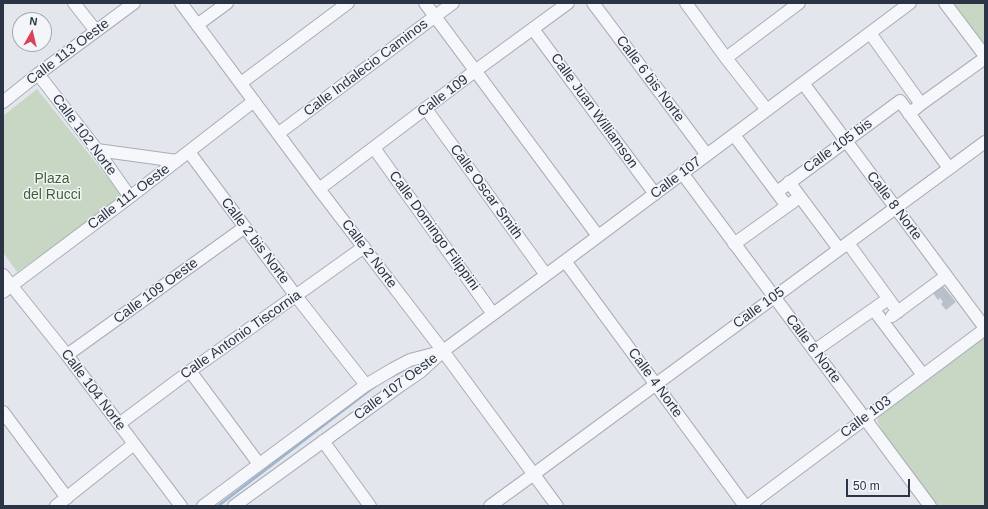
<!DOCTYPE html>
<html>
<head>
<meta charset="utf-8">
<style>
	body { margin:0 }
	#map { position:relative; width:988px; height:509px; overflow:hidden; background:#e3e6ec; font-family:Helvetica,sans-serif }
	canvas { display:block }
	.frame { position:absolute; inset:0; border:4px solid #2a3445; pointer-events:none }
	.north { position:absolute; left:12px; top:12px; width:40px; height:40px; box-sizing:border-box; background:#f3f5f9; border:1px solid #a3a8b1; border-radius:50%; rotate:8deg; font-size:11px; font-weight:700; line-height:16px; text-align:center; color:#2a3445 }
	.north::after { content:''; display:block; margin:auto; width:14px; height:18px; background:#d6435a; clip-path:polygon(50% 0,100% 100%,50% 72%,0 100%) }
	.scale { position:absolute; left:846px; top:479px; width:64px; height:18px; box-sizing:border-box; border:2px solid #2a3445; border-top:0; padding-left:5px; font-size:12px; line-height:14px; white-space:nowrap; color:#2a3445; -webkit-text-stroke:3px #f3f5f9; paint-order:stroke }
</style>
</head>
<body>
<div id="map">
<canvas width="988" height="509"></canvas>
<div class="frame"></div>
<div class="north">N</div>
<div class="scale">50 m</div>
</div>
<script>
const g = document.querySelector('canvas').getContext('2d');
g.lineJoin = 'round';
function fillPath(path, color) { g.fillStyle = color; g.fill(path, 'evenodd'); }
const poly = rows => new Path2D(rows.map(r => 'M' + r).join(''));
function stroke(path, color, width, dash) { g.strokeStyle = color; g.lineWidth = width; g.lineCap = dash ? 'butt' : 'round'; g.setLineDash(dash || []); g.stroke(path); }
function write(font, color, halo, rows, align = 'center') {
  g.font = font + ' Helvetica,sans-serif'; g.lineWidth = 3; g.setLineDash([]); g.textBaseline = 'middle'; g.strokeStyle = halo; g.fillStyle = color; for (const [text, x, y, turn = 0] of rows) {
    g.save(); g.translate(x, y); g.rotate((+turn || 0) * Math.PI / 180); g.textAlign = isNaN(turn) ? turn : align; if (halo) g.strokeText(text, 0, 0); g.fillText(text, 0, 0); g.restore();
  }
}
const green = poly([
	[951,3,985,3,985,49],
	[37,89,123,197,17,272,3,252,3,116],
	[985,337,985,506,938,506,883,432,877,420,880,415]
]);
const stream = poly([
	[393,376,406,369],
	[218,506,370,390,380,383]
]);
const building = poly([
	[943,286,956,302,946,310,941,304,943,302,940,298,938,300,933,293]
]);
const minor = poly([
	[74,3,96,31],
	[181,3,319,189,443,351,557,506],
	[425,3,598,236],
	[593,3,707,155],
	[686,3,726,58,767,110],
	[945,3,985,56],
	[197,25,227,3],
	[533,29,655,194],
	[870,33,921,104],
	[726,58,799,3],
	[38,74,97,150,130,197],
	[241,83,348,3],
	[803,83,985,328],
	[3,102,38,74,134,3],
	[426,109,546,275],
	[909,114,921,104,985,58],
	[279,133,453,3],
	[734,135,787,206],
	[374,148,493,314],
	[97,150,177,161],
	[189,152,296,296,366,385],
	[682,173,930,506],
	[789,182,839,249],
	[319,189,475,71,568,3],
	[777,192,900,101,949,168],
	[848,243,898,312],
	[734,244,794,201],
	[565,261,745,506],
	[3,275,67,355,181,506],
	[3,292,130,197,254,101],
	[874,310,923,375],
	[892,316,946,276],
	[814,351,888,299],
	[67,355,245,227],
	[190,371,259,464],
	[3,412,67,498],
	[119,424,190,371,364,247],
	[323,441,370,506],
	[56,506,134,444],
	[203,506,366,385,393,369,410,360,441,352],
	[234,506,401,385,420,372,443,351,565,261,910,3],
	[490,506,534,474,985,142],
	[748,506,985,329]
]);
const streetNames = [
	["Calle 113 Oeste",68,52,-37],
	["Calle Indalecio Caminos",366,68,-37],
	["Calle 6 bis Norte",650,79,53],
	["Calle 109",443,96,-37],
	["Calle Juan Williamson",594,111,54],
	["Calle 102 Norte",84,135,53],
	["Calle 105 bis",838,146,-36],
	["Calle 107",676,178,-37],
	["Calle Oscar Smith",486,192,54],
	["Calle 111 Oeste",129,197,-37],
	["Calle 8 Norte",894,206,53],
	["Calle Domingo Filippini",434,231,54],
	["Calle 2 bis Norte",255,241,53],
	["Calle 2 Norte",369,254,53],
	["Calle 109 Oeste",156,291,-36],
	["Calle 105",759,308,-36],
	["Calle Antonio Tiscornia",241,335,-35],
	["Calle 6 Norte",813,349,53],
	["Calle 4 Norte",655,383,54],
	["Calle 107 Oeste",396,387,-37],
	["Calle 104 Norte",93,390,53],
	["Calle 103",866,417,-37]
];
const parkNames = [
	["Plaza",52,179],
	["del Rucci",52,195]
];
fillPath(green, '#c8d6c4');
stroke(stream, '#9cb4cd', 2.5);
fillPath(building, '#bac0ca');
stroke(minor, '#a8adb7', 14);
stroke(minor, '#f6f7fa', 12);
write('14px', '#2a3445', '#f3f5f9', streetNames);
write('14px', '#3e6236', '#f3f5f9', parkNames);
</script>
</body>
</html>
